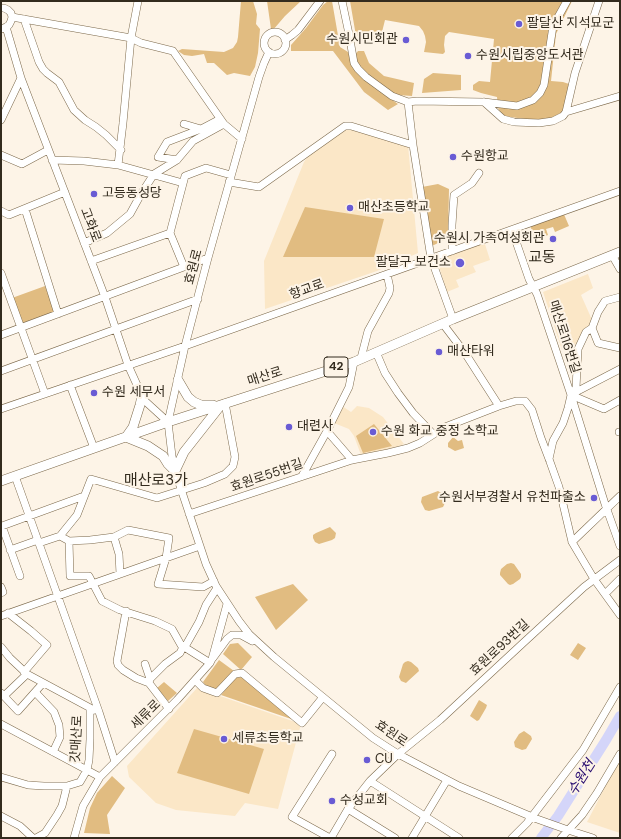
<!DOCTYPE html>
<html>
<head>
<meta charset="utf-8">
<style>
	body { margin:0 }
	#map { position:relative; width:621px; height:839px; overflow:hidden; background:#fdf4e7; font-family:"DM Sans",sans-serif }
	canvas { display:block }
	.frame { position:absolute; inset:0; border:2px solid #332b1e; pointer-events:none }
</style>
</head>
<body>
<div id="map">
<canvas width="621" height="839"></canvas>
<div class="frame"></div>
</div>
<script>
const g = document.querySelector('canvas').getContext('2d');
g.lineJoin = 'round';
function fillPath(path, color) { g.fillStyle = color; g.fill(path, 'evenodd'); }
const poly = rows => new Path2D(rows.map(r => 'M' + r).join(''));
function stroke(path, color, width, dash) { g.strokeStyle = color; g.lineWidth = width; g.lineCap = dash ? 'butt' : 'round'; g.setLineDash(dash || []); g.stroke(path); }
function write(font, color, halo, rows, align = 'center') {
  g.font = font + ' "DM Sans","Noto Sans KR",sans-serif'; g.lineWidth = 4; g.setLineDash([]); g.textBaseline = 'middle'; g.strokeStyle = halo; g.fillStyle = color; for (const [text, x, y, turn = 0] of rows) {
    g.save(); g.translate(x, y); g.rotate((+turn || 0) * Math.PI / 180); g.textAlign = isNaN(turn) ? turn : align; if (halo) g.strokeText(text, 0, 0); g.fillText(text, 0, 0); g.restore();
  }
}
const built = poly([
	[345,127,408,145,418,253,377,271,265,309,264,261,304,162,308,156],
	[484,241,490,260,473,266,476,272,456,280,459,287,447,292,436,257],
	[588,274,593,288,581,295,593,322,584,331,578,343,562,350,543,292],
	[342,406,351,412,357,406,369,408,383,417,404,444,393,449,361,455,354,436,349,429,334,423],
	[197,688,301,724,278,809,245,803,235,816,176,810,156,803,129,777,127,766],
	[620,758,620,833,587,822]
]);
const green = poly([
	[241,1,253,1,257,14,256,24,260,29,258,53,255,67,250,76,234,73,227,75,214,63,207,63,204,54,192,56,184,55,178,51,182,49,224,52,233,48,237,42,238,37],
	[267,1,301,1,285,16,273,30,271,29],
	[328,1,332,1,340,47,348,52,354,68,374,87,398,104,388,110,364,92,333,51,291,51,291,45,306,28,323,5],
	[350,1,572,1,556,34,551,81,563,82,569,84,562,115,541,121,525,119,503,116,498,108,497,97,481,93,473,90,473,85,479,81,490,82,494,39,449,32,445,36,444,45,445,52,443,54,424,52,426,42,425,36,423,31,419,26,385,20,380,40,356,36],
	[358,51,364,51,369,63,384,76,414,83,412,96,398,95,386,90,355,63,354,56],
	[433,73,461,75,461,90,422,93,424,79],
	[438,184,449,189,448,238,432,246,422,187],
	[305,207,384,219,374,257,283,257],
	[563,212,569,226,555,232,553,227,546,229,548,235,535,240,530,225],
	[45,286,55,312,22,323,12,298],
	[374,424,392,446,363,453,356,436],
	[453,437,458,441,462,440,464,448,455,451,448,447,448,443],
	[438,491,443,494,445,501,444,505,443,507,429,511,425,510,421,502,422,497],
	[330,527,336,533,335,538,332,540,319,544,315,542,313,538,313,535,316,533],
	[511,563,514,564,521,574,521,577,520,579,513,584,510,585,508,584,500,575,500,573,501,569,507,564],
	[293,584,308,600,276,630,255,597],
	[238,643,252,657,241,670,223,654,230,644],
	[578,643,586,648,578,660,570,655],
	[219,660,234,671,217,689,207,687,203,682],
	[408,661,411,662,418,668,419,671,407,682,406,683,401,681,399,677,403,664,405,662],
	[242,677,297,721,221,695,235,678],
	[164,682,177,693,168,701,157,688],
	[479,700,487,705,486,708,479,720,477,721,470,716],
	[194,729,264,749,249,794,177,773],
	[524,731,531,736,532,739,526,749,522,750,515,747,514,742,519,734],
	[112,776,125,788,107,815,110,834,84,833,90,808,97,793]
]);
const river = poly([
	[541,838,558,816,606,740,620,716]
]);
const minor = poly([
	[342,1,349,34,354,63,358,69,366,77,392,96,408,102,417,101,484,102,517,106,533,100,540,93,544,85,553,26,567,1],
	[1,8,4,8,8,10,11,13,12,17,11,21,9,25,6,27,1,29],
	[12,17,131,38,141,43,173,51,224,124,242,139],
	[24,19,39,62,43,69,47,73,59,82,74,110,85,120,96,127,106,135,121,150],
	[6,27,21,78,105,297,128,365,142,396,145,401,168,422],
	'264 43a11 11 0 1 1 22 0a11 11 0 1 1-22 0Z',
	[285,40,292,35,298,30,320,1],
	[269,52,264,63,259,77,208,258,185,346,168,422,172,456,175,471,206,564,216,586,239,621,249,634,274,657,373,738,398,754,459,786,537,819,568,830,593,838],
	[408,102,413,145,431,258,453,319],
	[484,102,503,119,514,122,539,123,553,121,563,116,566,112,620,96],
	[566,112,575,73,599,1],
	[1,120,21,78],
	[184,124,201,129,220,119],
	[1,155,22,164,48,150],
	[52,160,84,161,118,165,183,183],
	[177,160,158,157,167,142,201,129],
	[118,165,123,123,131,38,138,1],
	[229,182,259,187,345,126,351,126,413,145],
	[25,209,58,314],
	[1,211,9,215,65,192],
	[512,230,529,279,537,294,571,395,605,504,620,546],
	[84,243,107,233,130,214,141,194,154,174,177,160,193,141,224,124],
	[452,251,452,225,454,195,472,183,479,173],
	[612,255,620,269],
	[91,261,170,233],
	[184,267,170,233,185,176,206,168,231,175],
	[1,273,45,394],
	[620,297,605,301,598,312,592,328,598,343,620,348],
	[443,324,465,353,499,406],
	[1,335,208,258],
	[376,352,385,373,398,393,413,413,433,434],
	[361,358,368,331,389,293,390,288,387,274],
	[1,371,198,299],
	[70,385,94,448],
	[574,393,620,369],
	[571,395,604,409,620,400],
	[1,409,185,346,620,191],
	[327,431,352,460],
	[619,432,620,432],
	[549,459,553,441,563,423,568,408,571,395,576,388,578,349,586,332,592,328],
	[15,476,99,712,115,762],
	[302,476,327,431,349,387,354,362],
	[189,514,352,460,388,453,408,448,420,443,445,427,499,406,516,401,525,401,532,410,541,438,549,459,559,487,572,542,594,579,620,615],
	[60,536,69,541,90,540,114,537,128,530,169,538,166,558,158,584,203,587,214,581],
	[114,537,119,554,120,574],
	[69,541,70,576,89,576,102,601,120,610,155,621,172,629,181,645,210,663],
	[572,542,620,496],
	[39,543,60,536,77,515,91,479,157,498,204,483,225,474,233,466,235,457,225,403],
	[10,550,38,540],
	[20,576,2,526,84,496],
	[1,587,3,592,1,593],
	[605,594,620,579],
	[126,611,117,661,118,665,123,670,136,678,149,683,169,709],
	[8,613,31,631,47,645,24,672],
	[1,616,200,546],
	[186,645,199,622,206,605,217,588],
	[1,647,10,658,27,674,94,710],
	[213,658,227,639,232,635,241,635,252,641],
	[145,664,150,679,149,683],
	[150,679,165,664,180,653,182,649],
	[195,680,203,688,217,693,235,674,242,673,302,723,323,697],
	[35,692,54,712,59,725,60,737,53,752],
	[1,693,18,711,43,683],
	[4,696,27,674],
	[1,724,100,777],
	[1,777,28,785,44,786,67,786,80,782,87,770,89,760,90,739,90,709],
	[370,781,459,838],
	[348,809,395,838],
	[1,816,20,826,33,838],
	[36,838,45,833,57,815,62,806,67,786],
	[74,838,83,806,100,777,177,700,210,663,212,659,227,604],
	[330,838,292,817,332,754],
	[331,838,348,809,370,781,398,754,440,720,522,644,584,587,620,560],
	[412,838,447,780],
	[512,838,527,823,583,750,620,687],
	[561,838,582,815,597,793,620,754]
]);
const major = poly([
	[178,380,188,397,194,402,201,405,213,405],
	[126,437,148,446,163,456,168,464,175,471,184,452,221,405],
	[126,437,133,427,140,405,142,396],
	[1,481,168,422,354,362,453,319,620,252]
]);
const markers = [
	[519,24,4,"#695bd4"],
	[406,40,4,"#695bd4"],
	[468,56,4,"#695bd4"],
	[453,157,4,"#695bd4"],
	[94,194,4,"#695bd4"],
	[350,208,4,"#695bd4"],
	[553,239,4,"#695bd4"],
	[460,263,5,"#695bd4"],
	[439,352,4,"#695bd4"],
	[94,393,4,"#695bd4"],
	[289,427,4,"#695bd4"],
	[373,432,4,"#695bd4"],
	[594,498,4,"#695bd4"],
	[224,739,4,"#695bd4"],
	[367,760,4,"#695bd4"],
	[332,801,4,"#695bd4"]
];
const shields = [
	[336,367,24]
];
const shieldNames = [
	["42",336,367]
];
const poiNames = [
	["팔달산 지석묘군",527,24],
	["수원시민회관",398,40,"right"],
	["수원시립중앙도서관",476,56],
	["수원항교",461,157],
	["고등동성당",102,194],
	["매산초등학교",358,208],
	["수원시 가족여성회관",545,239,"right"],
	["팔달구 보건소",451,263,"right"],
	["매산타워",447,352],
	["수원 세무서",102,393],
	["대련사",297,427],
	["수원 화교 중정 소학교",381,432],
	["수원서부경찰서 유천파출소",586,498,"right"],
	["세류초등학교",232,739],
	["CU",375,760],
	["수성교회",340,801]
];
const streetNames = [
	["고화로",90,225,69],
	["효원로",194,267,-75],
	["향교로",307,290,-20],
	["매산로116번길",564,337,72],
	["매산로",265,377,-18],
	["효원로55번길",267,476,-19],
	["효원로93번길",500,648,-43],
	["세류로",146,715,-45],
	["효원로",391,734,34],
	["갓매산로",77,739,-87]
];
const waterNames = [
	["수원천",582,778,-58]
];
const quarterNames = [
	["교동",542,258],
	["매산로3가",156,481]
];
fillPath(built, '#fbe7c7');
fillPath(green, '#e1bc81');
stroke(river, '#d4d5f9', 10);
stroke(minor, '#7c694b', 8);
stroke(major, '#7c694b', 10);
stroke(minor, '#fff', 7);
stroke(major, '#fff', 9);
for (const [x, y, r, color] of markers) { const dot = new Path2D(); dot.arc(x, y, r, 0, 2 * Math.PI); g.fillStyle = color; g.fill(dot); stroke(dot, '#fdf4e7', 1.5); }
for (const [x, y, w] of shields) { const box = new Path2D(); box.roundRect(x - w / 2, y - 10, w, 20, 3); g.fillStyle = '#fdf4e7'; g.fill(box); stroke(box, '#332b1e', 1); }
write('bold 12px', '#332b1e', null, shieldNames);
write('13px', '#332b1e', '#fdf4e7', poiNames, 'left');
write('13px', '#332b1e', '#fdf4e7', streetNames);
write('italic 14px', '#280d70', '#fdf4e7', waterNames);
write('15px', '#332b1e', '#fdf4e7', quarterNames);
</script>
</body>
</html>
